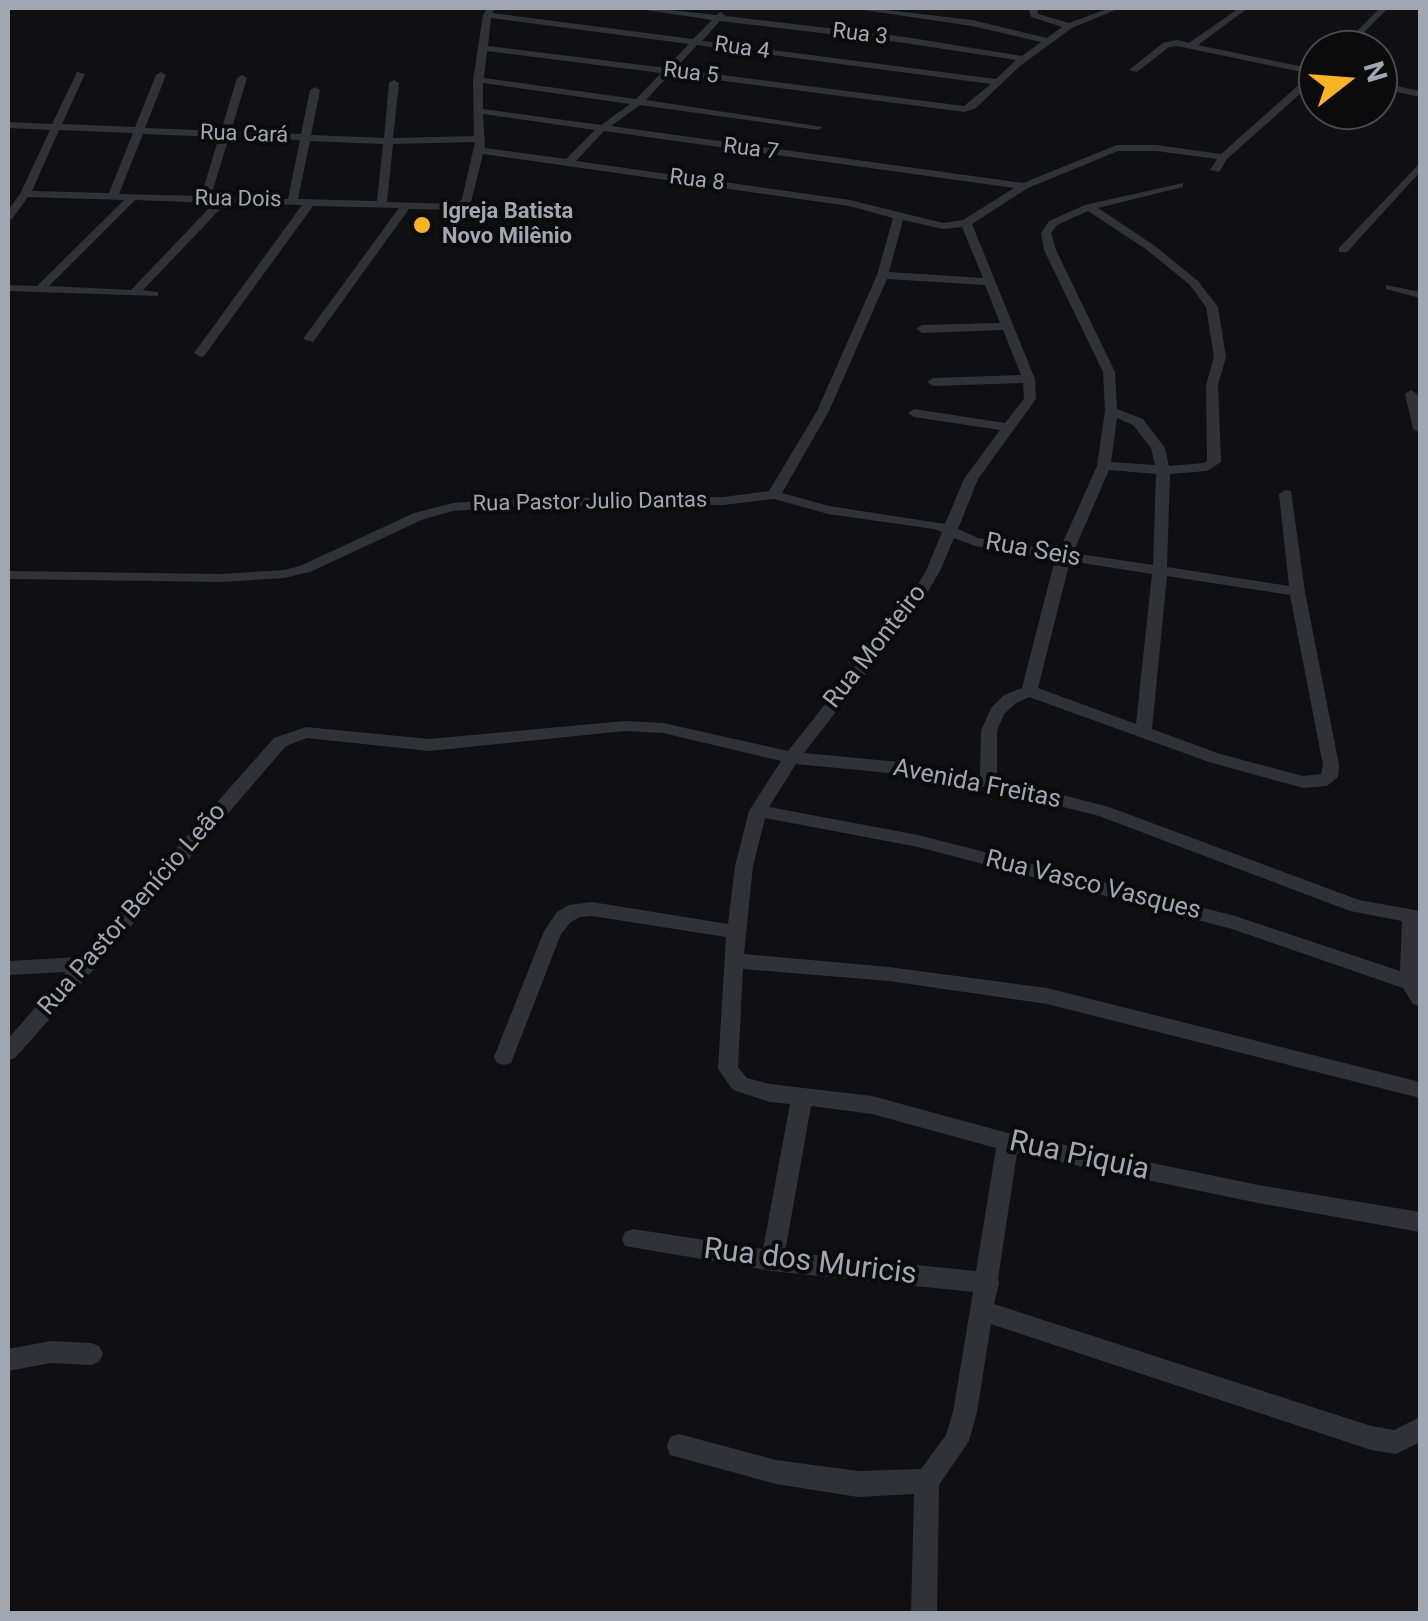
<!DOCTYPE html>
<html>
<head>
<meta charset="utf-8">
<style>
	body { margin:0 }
	#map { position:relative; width:1428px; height:1621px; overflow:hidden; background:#101012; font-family:Roboto,sans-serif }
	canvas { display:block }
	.frame { position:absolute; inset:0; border:10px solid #a1a6b3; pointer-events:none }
	.north { position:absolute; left:1298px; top:30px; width:100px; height:100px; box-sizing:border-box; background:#0b0b0c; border:2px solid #47494f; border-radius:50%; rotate:73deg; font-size:28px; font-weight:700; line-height:40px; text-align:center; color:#a1a6b3 }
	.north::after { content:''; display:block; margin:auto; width:35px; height:45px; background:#f8b422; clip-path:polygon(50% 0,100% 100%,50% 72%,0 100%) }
</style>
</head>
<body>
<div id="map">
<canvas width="1428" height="1621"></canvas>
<div class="frame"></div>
<div class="north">N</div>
</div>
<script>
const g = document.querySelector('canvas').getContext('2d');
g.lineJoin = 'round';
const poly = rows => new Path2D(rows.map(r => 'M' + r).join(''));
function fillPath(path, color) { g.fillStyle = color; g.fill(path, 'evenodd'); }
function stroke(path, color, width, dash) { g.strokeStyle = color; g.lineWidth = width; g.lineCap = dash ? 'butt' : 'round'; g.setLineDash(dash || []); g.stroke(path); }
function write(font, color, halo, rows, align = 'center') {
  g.font = font + ' Roboto,sans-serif'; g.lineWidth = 8; g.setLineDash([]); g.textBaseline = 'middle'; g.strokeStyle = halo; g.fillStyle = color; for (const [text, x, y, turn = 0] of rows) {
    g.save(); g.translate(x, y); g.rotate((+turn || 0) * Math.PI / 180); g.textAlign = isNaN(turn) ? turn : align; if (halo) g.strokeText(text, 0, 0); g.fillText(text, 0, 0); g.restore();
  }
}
const minor = poly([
	[487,8,495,8,492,13,693,39,712,20,632,8,653,8,716,15,721,12,725,16,905,37,1022,56,1041,42,972,26,850,8,870,8,972,20,1047,38,1062,27,1031,17,1029,8,1037,8,1038,14,1069,23,1110,8,1120,8,1072,28,1020,66,976,108,965,112,670,74,646,100,823,127,818,130,640,105,611,126,1023,183,1117,145,1156,145,1221,154,1311,74,1177,46,1169,47,1137,72,1129,70,1163,43,1177,40,1189,43,1239,8,1248,8,1198,45,1318,70,1318,78,1227,159,1219,172,1210,170,1217,159,1156,151,1118,151,1028,188,972,224,1035,379,1036,399,978,479,958,529,978,538,1059,551,1097,466,1105,411,1103,372,1044,250,1041,233,1049,221,1085,205,1183,183,1183,187,1098,208,1155,246,1198,281,1218,307,1226,357,1218,385,1221,462,1207,471,1170,474,1167,567,1289,586,1279,494,1286,490,1291,491,1305,592,1339,765,1338,777,1327,786,1303,788,1209,762,1029,697,1016,703,1004,714,997,731,997,778,1109,807,1359,900,1420,911,1420,1006,1413,1004,1403,988,1232,929,918,847,765,818,753,866,744,954,889,967,1047,988,1420,1082,1420,1098,1047,1004,889,981,743,969,738,1067,747,1078,770,1084,872,1096,1008,1133,1258,1185,1420,1212,1420,1232,1258,1203,1017,1153,998,1279,999,1283,994,1304,1371,1426,1394,1430,1420,1417,1420,1442,1396,1454,1371,1450,991,1324,977,1412,969,1441,939,1485,937,1614,911,1614,914,1494,858,1497,776,1484,670,1455,667,1446,670,1437,679,1434,776,1460,858,1471,921,1469,946,1435,953,1412,973,1292,772,1271,625,1246,622,1239,625,1232,633,1229,763,1249,790,1104,770,1102,733,1090,718,1069,726,937,592,916,580,917,571,922,561,934,511,1063,504,1065,497,1063,494,1057,544,931,557,912,569,905,592,902,728,924,735,866,749,811,781,761,663,733,625,731,429,751,307,738,286,746,94,969,15,1058,8,1060,8,1039,66,972,8,975,8,961,80,957,274,738,306,727,429,739,625,721,663,723,788,751,911,596,926,571,942,532,934,529,828,514,774,499,723,505,522,506,453,511,424,519,310,572,284,578,222,582,8,579,8,571,222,574,284,570,300,566,414,513,453,503,522,498,723,497,769,491,817,411,877,275,893,218,849,206,483,154,471,202,460,210,409,209,313,342,303,339,399,208,313,206,204,356,200,357,194,353,302,205,226,203,143,290,158,292,158,296,8,291,8,285,37,286,124,200,28,197,12,219,8,220,8,210,20,194,50,130,8,128,8,122,52,124,77,72,85,74,62,124,135,127,156,75,161,72,166,75,145,128,221,131,237,78,242,75,247,78,231,131,301,134,310,90,315,87,320,90,311,135,384,138,389,83,394,80,399,83,393,138,474,136,473,80,483,15,487,8],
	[491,18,689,44,666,68,488,46,491,18],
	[720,21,905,43,1016,60,996,79,702,41,720,21],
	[697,45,991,84,964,106,675,69,697,45],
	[487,51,661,73,636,99,484,78,487,51],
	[483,83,630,104,601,125,483,109,483,83],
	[483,114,595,130,566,159,485,148,483,114],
	[59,130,133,133,109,193,32,191,59,130],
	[604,131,1014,188,963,220,943,223,850,200,576,161,604,131],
	[143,134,219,137,201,196,119,194,143,134],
	[229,137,300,140,288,199,211,196,229,137],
	[310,141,383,144,377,201,298,199,310,141],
	[475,142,462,199,457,204,387,202,393,144,475,142],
	[135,200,214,203,131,290,49,286,135,200],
	[1088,211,1147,250,1190,285,1206,307,1214,357,1206,385,1207,461,1204,463,1169,466,1165,448,1143,419,1117,409,1115,372,1056,250,1051,233,1057,225,1088,211],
	[903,220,943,229,962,227,983,278,889,272,903,220],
	[887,279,985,285,1000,323,922,325,916,329,922,333,1003,330,1021,375,933,378,927,382,933,386,1023,383,1024,399,1005,423,914,409,908,413,914,417,1000,430,964,479,945,524,829,506,782,493,829,411,887,279],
	[1117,418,1133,425,1151,448,1155,465,1111,462,1117,418],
	[1109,470,1156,474,1153,565,1073,553,1109,470],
	[954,538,975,546,1055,559,1022,688,1004,695,991,708,981,731,980,775,921,764,804,753,922,601,940,571,954,538],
	[1070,561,1152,574,1136,724,1038,688,1070,561],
	[1167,576,1290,595,1323,765,1321,774,1303,776,1220,754,1152,729,1167,576],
	[796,764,921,776,988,788,1099,816,1350,911,1402,921,1400,971,1235,916,918,835,769,807,796,764],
	[811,1106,872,1114,996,1148,976,1271,785,1252,811,1106],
	[1380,8,1388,8,1347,50,1338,50,1380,8],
	[1378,82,1420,91,1420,97,1378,88,1378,82],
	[1420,163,1420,172,1347,252,1339,252,1339,248,1420,163],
	[1386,285,1420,292,1420,298,1386,289,1386,285],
	[1411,390,1417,394,1420,406,1420,433,1413,429,1405,394,1411,390],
	[51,1341,91,1343,99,1346,103,1354,99,1362,91,1365,51,1363,8,1371,8,1349,51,1341]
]);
const markers = [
	[422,225,10,"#f8b422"]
];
const farStreetnames = [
	["Rua 3",860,35,7],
	["Rua 4",742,49,8],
	["Rua 5",691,74,7],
	["Rua Cará",244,135,2],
	["Rua 7",751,150,7],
	["Rua 8",697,181,7],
	["Rua Dois",238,200,1],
	["Rua Pastor Julio Dantas",590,503,-1]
];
const farPoinames = [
	["Igreja Batista",442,212],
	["Novo Milênio",442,237]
];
const streetNames = [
	["Rua Seis",1033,551,10],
	["Rua Monteiro",876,647,-52],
	["Avenida Freitas",977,785,11],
	["Rua Vasco Vasques",1093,886,14],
	["Rua Pastor Benício Leão",133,910,-49]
];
const nearStreetnames = [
	["Rua Piquia",1079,1157,12],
	["Rua dos Muricis",810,1263,7]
];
fillPath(minor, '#313237');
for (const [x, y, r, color] of markers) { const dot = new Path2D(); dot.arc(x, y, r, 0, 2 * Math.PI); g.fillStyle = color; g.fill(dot); stroke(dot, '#0b0b0c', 4); }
write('22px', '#a1a6b3', '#0b0b0c', farStreetnames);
write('bold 22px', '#a1a6b3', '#0b0b0c', farPoinames, 'left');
write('25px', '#a1a6b3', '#0b0b0c', streetNames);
write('30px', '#a1a6b3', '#0b0b0c', nearStreetnames);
</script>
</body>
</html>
